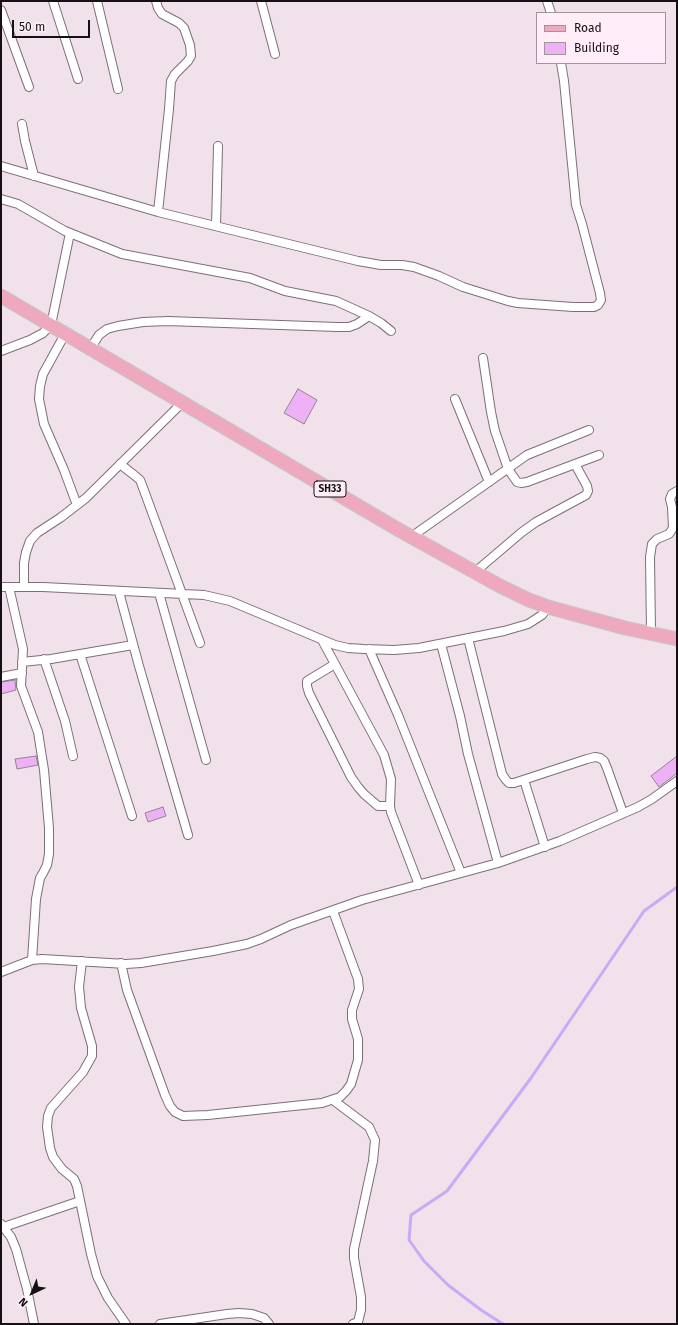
<!DOCTYPE html>
<html>
<head>
<meta charset="utf-8">
<style>
	body { margin:0 }
	#map { position:relative; width:678px; height:1325px; overflow:hidden; background:#f1e1ea; font-family:"Fira Sans",sans-serif }
	canvas { display:block }
	.frame { position:absolute; inset:0; border:2px solid #151013; pointer-events:none }
	.legend { position:absolute; left:536px; top:12px; width:130px; height:52px; box-sizing:border-box; background:#ffeef8; border:1px solid #a1959c; margin:0; padding:5px 7px; list-style:none; font-size:12px; color:#151013 }
	.legend li { display:flex; align-items:center; gap:8px; height:20px }
	.legend b { width:20px; border:1px solid #a1959c }
	.north { position:absolute; left:12px; top:1273px; width:40px; height:40px; -webkit-text-stroke:3px #ffeef8; paint-order:stroke; rotate:224deg; font-size:11px; font-weight:700; line-height:16px; text-align:center; color:#151013 }
	.north::after { content:''; display:block; margin:auto; width:14px; height:18px; background:#151013; clip-path:polygon(50% 0,100% 100%,50% 72%,0 100%) }
	.scale { position:absolute; left:12px; top:20px; width:78px; height:18px; box-sizing:border-box; border:2px solid #151013; border-top:0; padding-left:5px; font-size:12px; line-height:14px; white-space:nowrap; color:#151013; -webkit-text-stroke:3px #ffeef8; paint-order:stroke }
</style>
</head>
<body>
<div id="map">
<canvas width="678" height="1325"></canvas>
<div class="frame"></div>
<ul class="legend">
<li><b style="height:5px;background:#eea9bf"></b>Road</li>
<li><b style="height:11px;background:#efb1f5"></b>Building</li>
</ul>
<div class="north">N</div>
<div class="scale">50 m</div>
</div>
<script>
const g = document.querySelector('canvas').getContext('2d');
g.lineJoin = 'round';
const poly = rows => new Path2D(rows.map(r => 'M' + r).join(''));
function stroke(path, color, width, dash) { g.strokeStyle = color; g.lineWidth = width; g.lineCap = dash ? 'butt' : 'round'; g.setLineDash(dash || []); g.stroke(path); }
function fillPath(path, color) { g.fillStyle = color; g.fill(path, 'evenodd'); }
function write(font, color, halo, rows, align = 'center') {
  g.font = font + ' "Fira Sans",sans-serif'; g.lineWidth = 3; g.setLineDash([]); g.textBaseline = 'middle'; g.strokeStyle = halo; g.fillStyle = color; for (const [text, x, y, turn = 0] of rows) {
    g.save(); g.translate(x, y); g.rotate((+turn || 0) * Math.PI / 180); g.textAlign = isNaN(turn) ? turn : align; if (halo) g.strokeText(text, 0, 0); g.fillText(text, 0, 0); g.restore();
  }
}
const stream = poly([
	[503,1324,481,1310,448,1285,424,1261,409,1240,411,1215,447,1191,531,1078,644,911,677,887]
]);
const building = poly([
	[298,389,317,400,304,424,284,413,298,389],
	[15,680,16,690,1,694,1,682,15,680],
	[36,756,38,765,17,769,15,759,36,756],
	[677,756,677,773,659,787,651,776,677,756],
	[163,807,166,816,148,822,145,813,163,807]
]);
const street = poly([
	[53,1,78,79],
	[97,1,118,89],
	[156,1,158,8,162,14,179,23,184,28,190,45,191,56,188,61,175,74,171,81,169,109,158,212],
	[261,1,275,54],
	[547,1,551,13],
	[1,10,29,87],
	[22,124,25,141,34,176],
	[1,166,158,212,358,261,381,265,402,265,414,267,439,276,463,287,508,301,518,303,573,307,594,307,598,305,601,300,600,293,582,224,576,205,564,81,561,63],
	[1,199,18,204,65,231,122,254,250,278,285,291,336,301,369,316,381,323,391,331],
	[216,226,218,146],
	[65,334,43,374,40,386,39,399,44,424,64,470,77,505],
	[90,349,99,335,107,329,118,326,143,322,168,321,337,327,349,327,357,324,369,316],
	[1,351,30,340,43,333,51,325,70,233],
	[483,358,491,412,495,431,508,469,517,482,521,483,527,482,599,455],
	[455,399,489,482],
	[120,464,134,475,140,480,142,485,200,643],
	[411,537,527,455,589,430],
	[475,572,522,532,536,522,586,495,588,491,587,486,575,464],
	[1,587,43,587,204,595,230,601,335,645,348,648,364,649,394,650,419,648,504,631,528,624,542,615,548,607],
	[9,587,23,649,21,686,38,732,44,770,49,828,49,854,47,865,43,873,40,878,36,899,32,960],
	[24,587,24,563,26,552,30,541,37,533,60,518,86,498,183,402],
	[119,592,139,666,188,835],
	[159,593,206,760],
	[651,633,650,557,652,544,657,539,669,534,673,528,672,507,670,499,672,494,677,491],
	[468,638,502,774,506,780,509,783,514,783,587,759,595,757,600,758,604,761,607,768,623,813],
	[322,640,384,755,391,779,390,806,391,812,419,885],
	[441,644,460,716,468,754,498,863],
	[369,649,398,715,461,873],
	[80,654,132,816],
	[44,659,65,721,73,756],
	[22,662,51,659,133,645],
	[335,664,307,681,307,686,309,693,351,777,358,787,364,794,378,806,390,806],
	[1,677,22,673],
	[524,780,545,847],
	[82,961,79,987,80,997,81,1008,92,1046,92,1056,83,1072,51,1108,48,1116,47,1127,50,1148,53,1157,62,1169,74,1179,77,1186,91,1254,97,1276,108,1298,126,1324],
	[121,963,127,990,165,1095,170,1106,175,1112,183,1116,208,1115,322,1103,340,1097,346,1091,351,1084,358,1060,358,1039,352,1019,352,1010,359,989,358,979,333,911],
	[1,972,32,960,42,959,126,964,141,963,213,951,247,944,261,939,291,925,362,900,498,863,560,841,638,807,652,799,677,781],
	[333,1100,369,1127,375,1140,373,1161,354,1249,354,1258,361,1297,361,1310,358,1322,353,1324],
	[1,1224,11,1237,16,1249,27,1289,34,1324],
	[1,1228,80,1201],
	[160,1324,227,1314,239,1313,252,1314,264,1318,269,1324]
]);
const primary = poly([
	[1,296,399,530,500,586,529,600,548,607,625,628,677,639]
]);
const shields = [
	[330,489,32]
];
const shieldNames = [
	["SH33",330,489]
];
stroke(stream, '#cba9f7', 3);
fillPath(building, '#efb1f5');
stroke(building, '#908591', 1);
stroke(street, '#7d6f77', 10);
stroke(primary, '#c7c6c6', 15);
stroke(street, '#fff', 8);
stroke(primary, '#eea9bf', 13);
for (const [x, y, w] of shields) { const box = new Path2D(); box.roundRect(x - w / 2, y - 8, w, 16, 3); g.fillStyle = '#ffeef8'; g.fill(box); stroke(box, '#151013', 1); }
write('bold 10px', '#151013', null, shieldNames);
</script>
</body>
</html>
